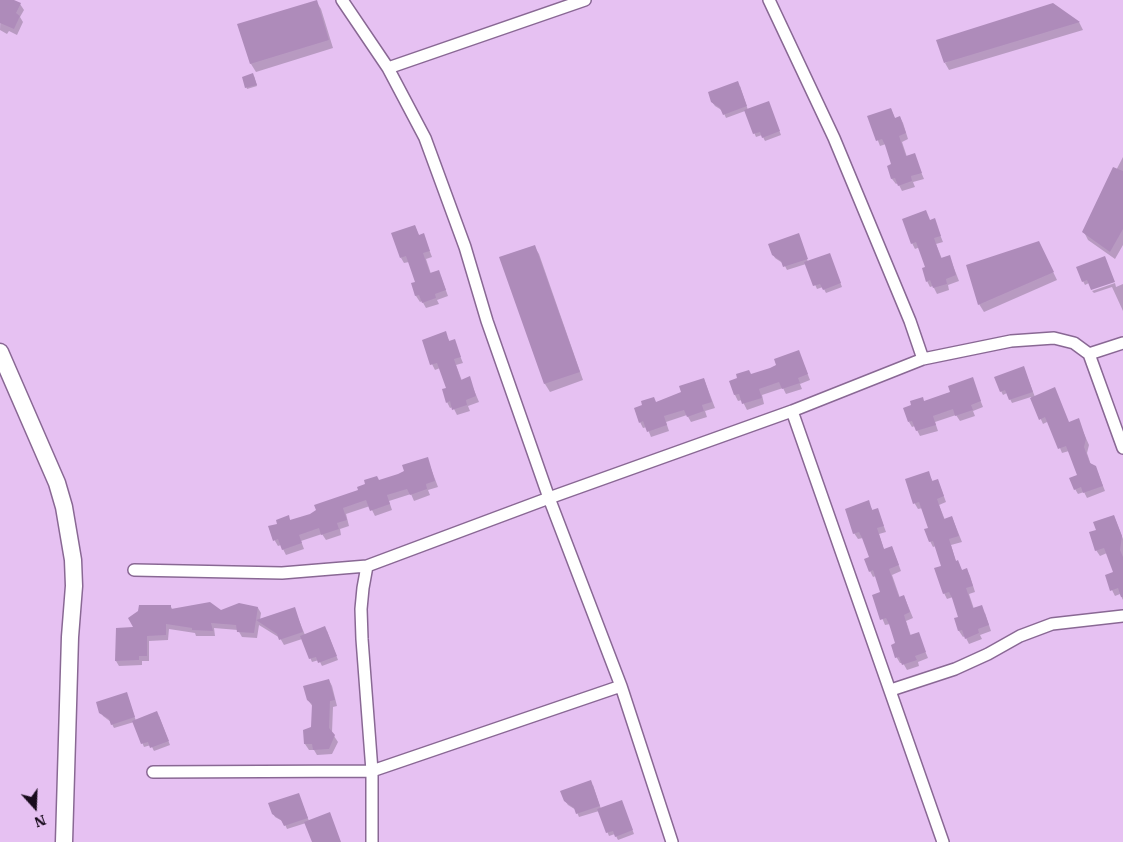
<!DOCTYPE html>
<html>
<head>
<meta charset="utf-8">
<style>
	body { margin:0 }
	#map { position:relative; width:1123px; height:842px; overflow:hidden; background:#e6c1f2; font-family:"IBM Plex Serif",serif }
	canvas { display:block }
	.north { position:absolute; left:10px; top:782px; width:50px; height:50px; -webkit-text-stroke:4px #e6c1f2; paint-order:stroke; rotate:160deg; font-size:14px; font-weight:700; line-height:20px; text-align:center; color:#190c1d }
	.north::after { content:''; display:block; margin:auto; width:18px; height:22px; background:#190c1d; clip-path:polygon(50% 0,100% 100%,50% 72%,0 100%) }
</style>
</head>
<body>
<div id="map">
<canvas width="1123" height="842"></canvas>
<div class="north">N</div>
</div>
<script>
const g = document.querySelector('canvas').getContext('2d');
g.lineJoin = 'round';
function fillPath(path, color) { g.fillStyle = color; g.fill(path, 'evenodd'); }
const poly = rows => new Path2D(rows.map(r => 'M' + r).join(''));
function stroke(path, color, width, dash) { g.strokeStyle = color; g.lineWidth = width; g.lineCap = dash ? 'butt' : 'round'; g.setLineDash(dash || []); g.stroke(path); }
const shadow = poly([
	[1,0,12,0,20,4,24,10,20,17,23,22,17,35,9,31,7,34,0,30],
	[316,1,321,9,333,48,256,72,251,64,239,25],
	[1052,5,1079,22,1083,30,949,70,945,63],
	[254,76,257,86,247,89,243,77],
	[740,86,748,110,770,106,781,135,765,141,762,135,756,137,745,111,726,118,723,111,715,106,712,102],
	[891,109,895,119,900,117,903,123,908,139,902,142,907,157,914,155,924,179,913,182,915,187,902,191,898,183,896,184,892,179,893,165,886,144,880,146,869,117],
	[1123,157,1123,245,1115,259,1088,240,1084,232],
	[934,220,943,242,936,244,942,259,952,263,959,281,948,285,949,290,937,294,933,286,930,287,927,281,927,268,920,247,915,249,912,243,930,221],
	[415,226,419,236,423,234,432,257,426,259,431,274,441,277,448,296,437,300,439,304,426,308,422,301,420,302,416,296,412,284,417,282,409,262,404,263,401,258],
	[800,238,808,262,831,258,842,287,826,293,823,287,817,289,806,264,787,270,784,264,775,258,773,254],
	[534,246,539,254,583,380,550,392,545,384,501,258],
	[1043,251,1057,280,984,312,979,304],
	[1107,261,1089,283,1085,285,1083,281],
	[1115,283,1116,287,1123,284,1123,311,1112,287,1094,293,1092,291],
	[445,333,450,342,454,341,463,363,456,365,462,381,469,378,479,402,468,406,470,411,457,415,453,407,450,408,447,402,448,389,440,368,435,370,432,364],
	[799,352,810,380,800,384,802,389,786,394,783,388,762,395,764,404,747,410,742,400,738,401,735,395,731,382,771,369],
	[1025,371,1035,397,1069,423,1078,420,1089,445,1087,453,1091,465,1098,473,1105,491,1087,498,1084,492,1078,494,1075,489,1078,476,1069,451,1062,453,1049,421,1043,424,1031,397,1012,403,1007,393,1003,395,1001,391],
	[704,379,715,408,705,411,707,417,691,422,687,415,666,422,669,431,651,437,647,427,643,428,640,422,656,403,683,393],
	[972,379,983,407,973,411,975,416,960,421,956,415,935,422,938,431,920,436,915,426,912,427,909,422,925,402,951,392],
	[427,458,438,487,428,490,430,495,414,501,411,494,389,501,392,510,375,516,370,506,346,514,349,526,340,529,341,535,326,540,322,534,301,541,304,549,286,555,281,545,278,546,275,541,270,527,279,525,288,517,291,521,310,515,379,482,399,475],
	[928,472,933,482,940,486,946,502,939,505,945,520,952,517,962,542,951,545,956,562,958,562,962,571,967,570,970,576,975,592,969,594,974,609,985,613,991,631,980,635,982,639,969,644,965,636,963,637,959,631,955,619,960,618,953,597,947,599,944,593,943,567,936,546,933,547,930,541,929,528,923,508,918,509,915,504,907,480],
	[868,502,873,511,880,516,886,532,879,534,884,550,892,547,901,571,892,575,900,598,904,596,913,618,906,621,911,636,918,634,928,658,918,662,919,666,907,670,903,663,900,663,897,658,897,644,890,624,885,625,873,596,882,593,876,576,873,577,870,571,870,558,863,538,858,539,854,533],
	[1114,516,1123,539,1123,600,1120,594,1115,596,1112,590,1114,573,1107,553,1100,556,1096,550,1098,531],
	[171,607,173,610,221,611,258,608,261,613,260,620,294,608,305,635,327,631,338,660,322,666,319,660,312,662,302,639,284,645,280,638,259,625,257,638,242,637,238,630,214,628,215,636,196,636,195,633,169,629,168,640,149,641,149,661,142,661,142,665,119,666,116,661,135,628],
	[329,680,332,686,337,706,333,707,332,733,338,742,332,754,317,755,314,750,309,750,305,744,305,731,312,728,313,707,308,700],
	[128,697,136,721,159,716,170,745,154,751,151,745,144,747,134,722,114,728,111,722,103,716,101,712],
	[593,785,601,809,623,805,634,834,618,840,615,834,609,836,599,811,579,817,576,810,568,805,565,801],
	[300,798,309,821,340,842,314,842,306,823,287,829,284,822,275,817,273,813]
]);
const building = poly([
	[0,0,14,0,21,3,16,13,20,16,14,29,0,23],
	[317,0,329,40,250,64,237,24],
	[1053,3,1080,22,944,63,936,40],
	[253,73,257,85,245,88,242,77],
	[738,81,747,106,723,115,720,108,711,102,708,92],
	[769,101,780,131,762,138,760,132,753,134,744,110],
	[891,108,895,118,900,116,906,133,899,136,906,156,915,153,922,173,911,176,912,181,898,186,895,178,891,179,887,166,891,164,885,145,882,139,876,141,867,116],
	[1113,167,1123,171,1123,229,1110,252,1082,232],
	[926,210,930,220,935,218,941,236,934,238,941,258,950,255,956,275,946,279,947,284,933,288,930,280,926,282,922,268,925,267,916,242,911,244,902,219],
	[415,225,419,235,424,233,430,251,423,253,430,273,439,270,446,290,435,294,436,298,422,303,419,295,415,296,411,283,415,282,406,256,400,258,391,233],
	[799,233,808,259,783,267,781,261,772,255,768,244],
	[1039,241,1054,272,978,305,966,265],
	[535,245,580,372,544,384,499,257],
	[830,253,841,283,823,290,820,284,813,286,804,262],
	[1105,256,1115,282,1091,290,1087,280,1082,282,1076,267],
	[446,331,449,341,455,339,461,357,454,359,461,380,470,376,476,396,466,400,467,405,452,410,450,401,446,403,442,389,446,388,437,363,430,365,422,340],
	[799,350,808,374,798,378,800,383,782,389,779,382,759,389,762,398,742,404,739,394,734,395,729,381,737,378,736,374,749,370,751,374,770,368,776,365,774,359],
	[1024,366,1033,392,1009,400,1005,390,1000,392,994,377],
	[973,377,981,401,971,405,973,410,955,416,953,409,933,416,936,425,916,431,912,421,908,422,903,408,911,405,910,401,923,397,924,401,944,394,950,392,948,386],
	[704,378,712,402,702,405,704,411,687,417,684,410,664,416,667,425,647,432,643,421,639,423,634,408,642,405,641,401,654,397,656,402,681,392,679,386],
	[1055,387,1069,422,1079,418,1086,439,1084,447,1090,463,1096,466,1103,486,1083,493,1081,487,1074,490,1069,478,1077,475,1066,446,1058,449,1045,417,1039,420,1030,398],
	[428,457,435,481,426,484,427,489,410,495,407,489,387,495,390,504,370,511,366,500,343,508,347,520,337,523,339,529,321,535,319,528,299,535,302,543,282,550,278,539,273,541,268,526,277,524,276,520,289,515,290,520,310,514,316,510,314,505,358,490,357,487,365,484,364,480,377,476,379,480,398,474,404,471,402,465],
	[929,471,932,481,938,479,944,496,937,499,944,519,952,516,959,536,949,539,956,561,958,560,962,570,967,568,973,586,966,588,973,608,982,605,989,625,978,629,979,633,965,639,962,630,958,631,954,618,958,617,952,598,949,592,943,594,934,568,941,566,933,541,929,542,924,529,928,528,919,502,913,504,905,479],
	[869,500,872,510,878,508,884,526,877,528,884,549,892,546,899,565,889,569,899,597,904,595,910,612,904,615,910,635,919,632,926,652,915,656,917,660,902,665,899,657,895,658,891,645,895,643,889,624,886,618,880,620,872,595,880,592,873,570,869,572,864,559,869,557,862,538,859,532,853,534,845,509],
	[1114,515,1122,536,1120,550,1123,557,1123,597,1121,597,1118,588,1110,591,1105,575,1113,572,1104,548,1095,551,1089,532,1096,530,1093,522],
	[210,602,221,610,239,603,258,607,256,620,295,607,303,632,279,640,277,634,256,620,254,633,237,632,236,625,211,623,213,631,192,630,192,628,166,624,166,635,147,636,147,656,139,656,139,660,115,661,116,628,133,627,128,618,138,611,139,605,171,605,171,609],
	[325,626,337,656,318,663,316,657,309,659,300,636],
	[329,679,335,700,330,701,329,728,335,735,329,749,313,750,312,744,304,744,303,730,311,727,312,704,307,700,303,686],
	[127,692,135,717,111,725,109,719,99,713,96,702],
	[157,711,169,741,150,748,148,742,141,744,132,721],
	[591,780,600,806,576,814,574,808,564,801,560,791],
	[299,793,308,818,284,826,281,820,272,814,268,803],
	[622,800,633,830,615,837,613,831,606,833,597,809],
	[330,812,341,842,312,842,304,822]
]);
const street = poly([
	[769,0,834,138,910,321,923,359,1011,341,1054,338,1074,343,1089,354,1123,448],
	[388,68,585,0],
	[1089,354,1123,343],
	[792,411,943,842],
	[134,570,282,573,367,566],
	[621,686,672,842],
	[891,690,955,669,988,654,1020,636,1052,624,1123,616],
	[153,772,372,771,621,686,549,498,487,321,465,247,425,138,388,68,342,0],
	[372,842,372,771,362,639,361,609,363,588,367,566,549,498,792,411,923,359]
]);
const secondary = poly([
	[0,352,57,483,64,507,73,560,74,586,70,637,64,842]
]);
fillPath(shadow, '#0003');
fillPath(building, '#ae8bba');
stroke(street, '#896894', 14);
stroke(secondary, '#896894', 19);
stroke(street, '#fff', 11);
stroke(secondary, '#fff', 16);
</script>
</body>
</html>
